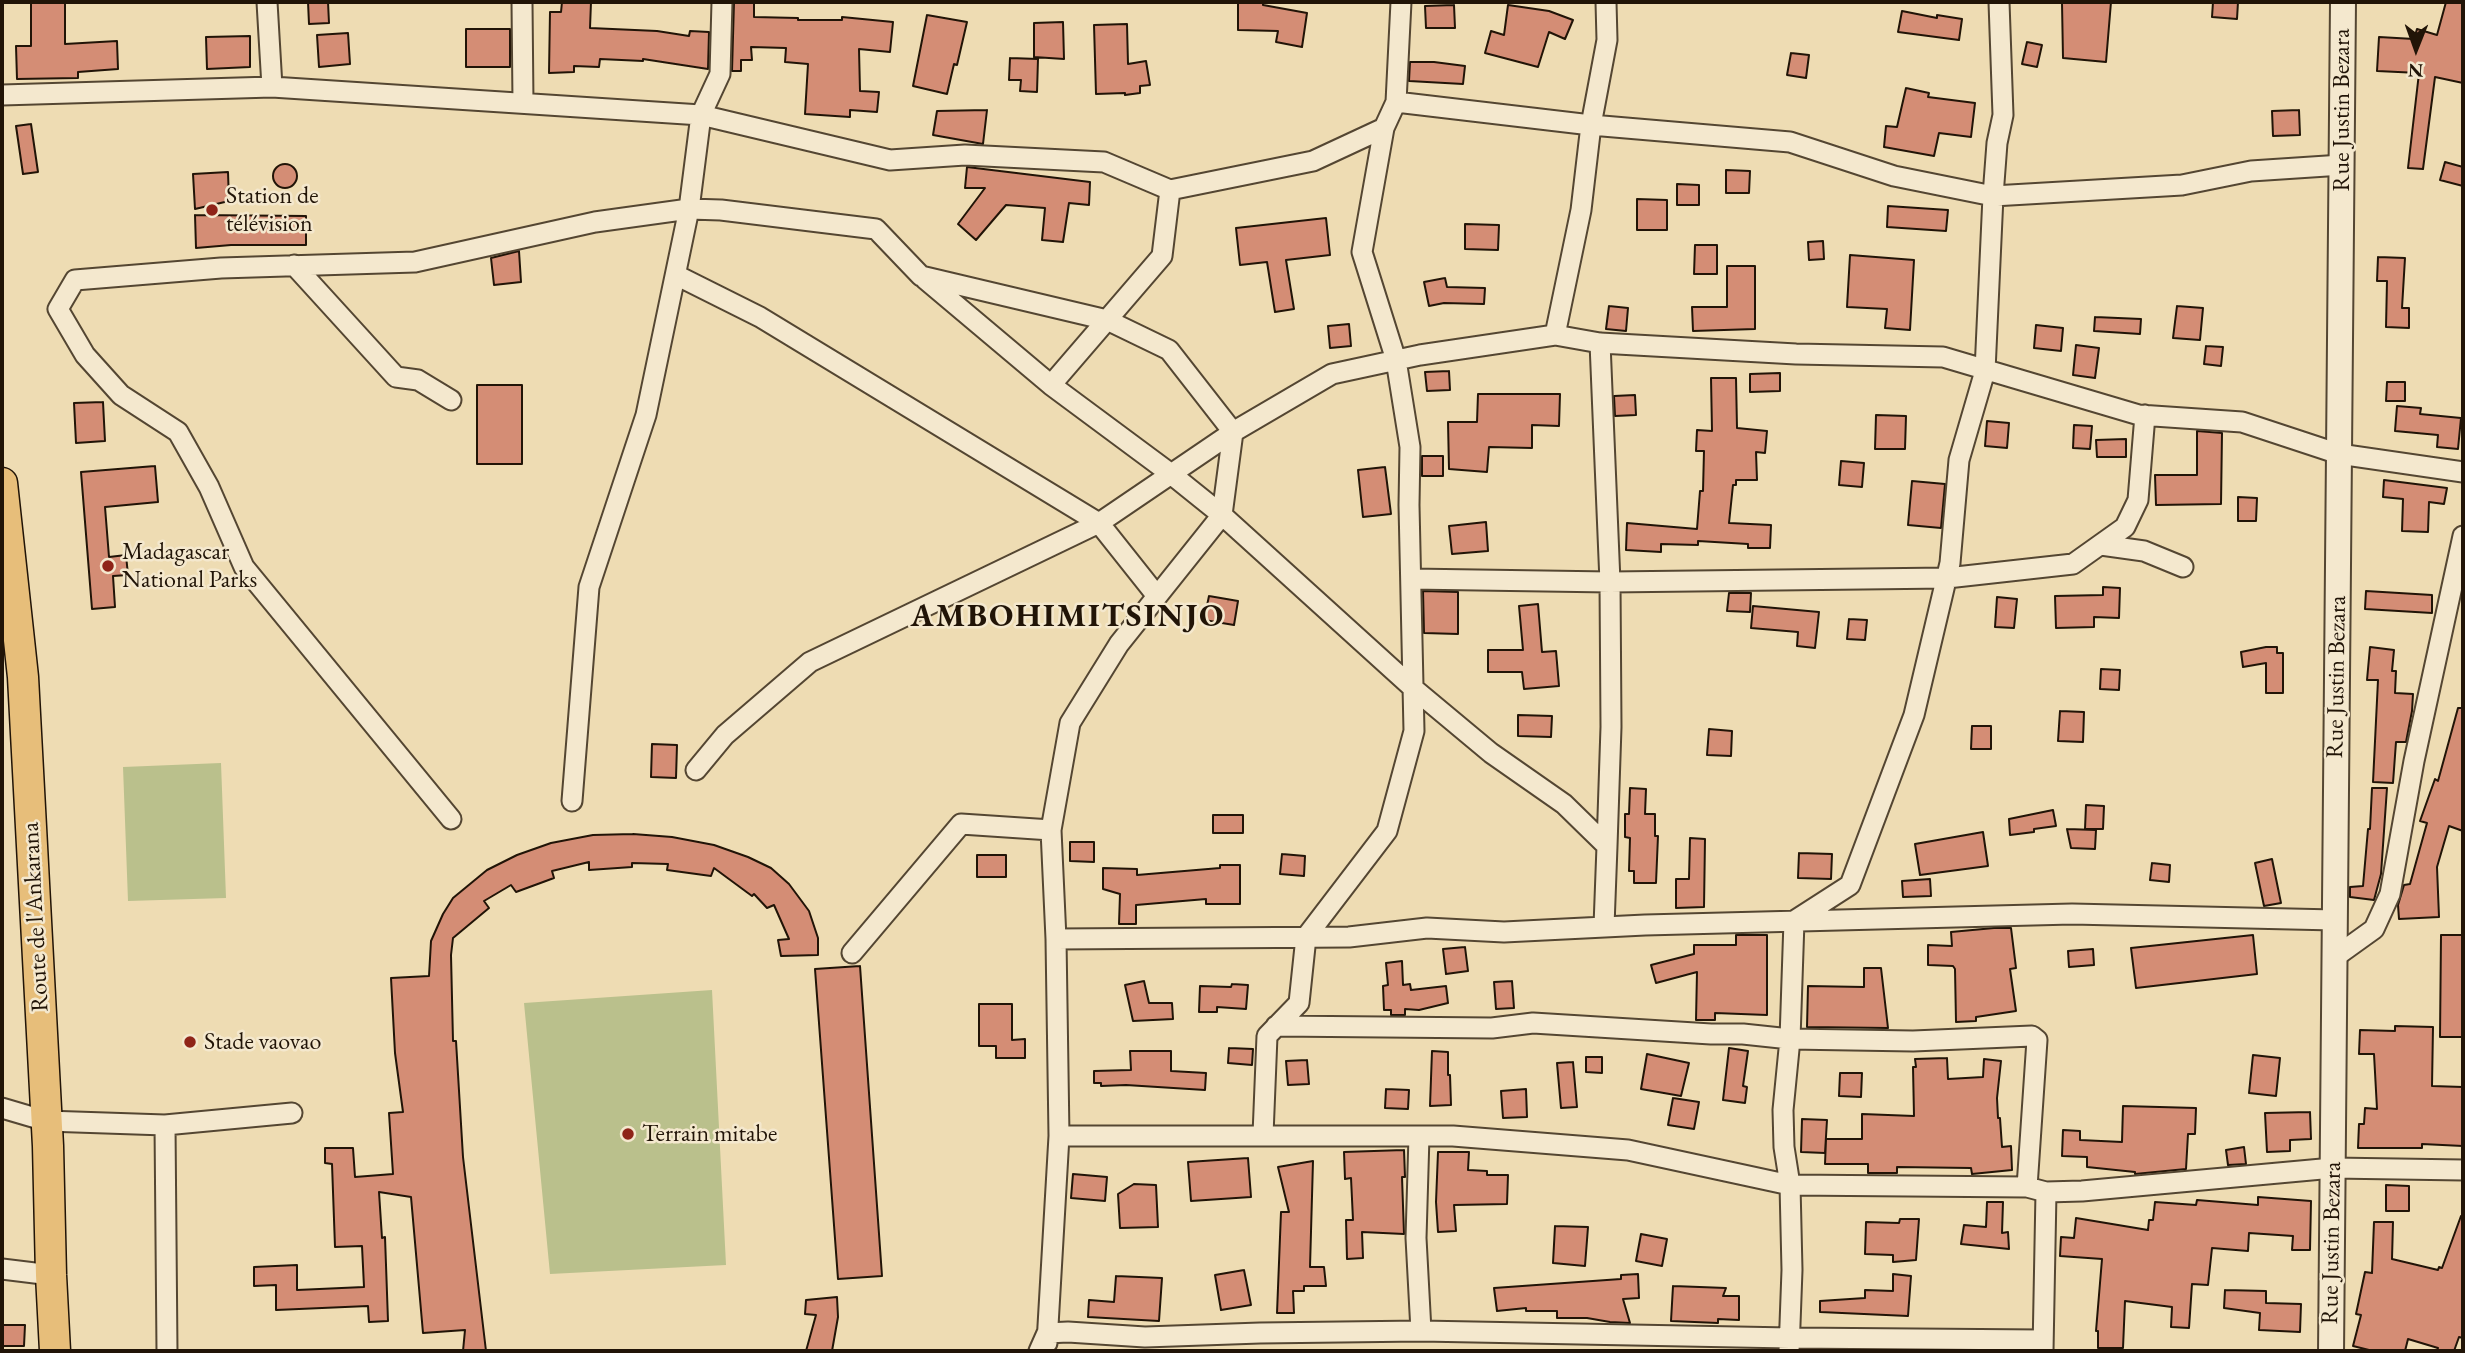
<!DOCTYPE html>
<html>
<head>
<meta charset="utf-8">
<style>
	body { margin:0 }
	#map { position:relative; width:2465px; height:1353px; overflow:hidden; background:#eedcb3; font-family:"EB Garamond",serif }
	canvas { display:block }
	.frame { position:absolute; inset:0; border:4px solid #211407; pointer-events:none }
	.north { position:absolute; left:2381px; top:14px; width:70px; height:70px; -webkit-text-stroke:5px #f4e8ce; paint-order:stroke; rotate:181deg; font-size:19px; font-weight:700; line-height:28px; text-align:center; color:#211407 }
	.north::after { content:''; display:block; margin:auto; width:24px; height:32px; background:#211407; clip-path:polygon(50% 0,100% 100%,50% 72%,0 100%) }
</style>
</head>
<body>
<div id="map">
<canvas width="2465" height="1353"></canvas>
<div class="frame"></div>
<div class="north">N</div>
</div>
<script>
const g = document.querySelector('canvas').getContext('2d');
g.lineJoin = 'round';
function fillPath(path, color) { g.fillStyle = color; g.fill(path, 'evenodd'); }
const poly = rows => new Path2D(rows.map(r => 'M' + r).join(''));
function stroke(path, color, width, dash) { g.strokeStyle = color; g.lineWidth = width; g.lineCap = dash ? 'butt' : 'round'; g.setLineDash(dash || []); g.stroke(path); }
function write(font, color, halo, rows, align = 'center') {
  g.font = font + ' "EB Garamond",serif'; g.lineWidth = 5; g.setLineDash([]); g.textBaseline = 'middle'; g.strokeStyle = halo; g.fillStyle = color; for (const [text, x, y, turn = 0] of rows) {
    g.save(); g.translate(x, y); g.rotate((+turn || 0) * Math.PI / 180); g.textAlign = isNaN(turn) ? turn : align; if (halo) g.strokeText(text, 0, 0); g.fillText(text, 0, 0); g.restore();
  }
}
const green = poly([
	[221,763,226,898,128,901,123,767],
	[712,990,726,1265,550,1274,524,1003]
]);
const building = poly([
	[31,2,65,2,65,44,117,41,118,69,78,72,78,78,17,79,16,46,31,46,31,2],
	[308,2,328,2,329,23,309,24,308,2],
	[562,2,591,2,590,28,657,31,689,36,690,31,709,32,708,69,643,59,643,61,600,59,599,67,574,66,574,72,549,73,550,12,561,12,562,2],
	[734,2,754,2,754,17,798,18,798,20,842,20,842,17,893,22,890,52,859,49,860,91,879,92,877,112,850,110,850,117,805,114,808,64,785,62,786,48,751,47,752,60,741,60,741,71,732,71,734,2],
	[1238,2,1263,3,1263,5,1307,13,1302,47,1276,42,1278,31,1238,30,1238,2],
	[2076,2,2111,2,2106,62,2063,58,2062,3,2076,2],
	[2213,2,2238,2,2237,19,2212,17,2213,2],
	[2446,2,2463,2,2463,83,2435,77,2423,169,2408,168,2419,73,2377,71,2379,37,2414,39,2417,29,2437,35,2446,2],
	[1454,5,1455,28,1426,28,1425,6,1454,5],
	[1508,5,1549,11,1573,20,1565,39,1549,32,1538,67,1485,53,1491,31,1504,35,1508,5],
	[1902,11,1937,18,1937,15,1962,19,1959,40,1898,32,1902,11],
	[927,15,967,22,957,65,954,64,947,94,913,86,927,15],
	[1063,22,1064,59,1034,57,1034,23,1063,22],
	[1127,24,1128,64,1146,61,1150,85,1140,86,1140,93,1125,95,1125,93,1096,94,1094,25,1127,24],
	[466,29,510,29,510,67,466,67,466,29],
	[348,33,350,64,319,67,317,35,348,33],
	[250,36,250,67,207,69,206,37,250,36],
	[2027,42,2042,45,2037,67,2022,64,2027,42],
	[1791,53,1809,55,1806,78,1787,75,1791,53],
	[1010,58,1038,59,1037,92,1020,91,1021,80,1009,80,1010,58],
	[1410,62,1434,62,1465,66,1463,84,1409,81,1410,62],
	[1906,88,1929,93,1928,97,1975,103,1971,137,1939,133,1934,156,1884,147,1886,126,1897,127,1906,88],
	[987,110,983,144,933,135,937,111,987,110],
	[2299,110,2300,135,2273,136,2272,111,2299,110],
	[31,124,38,172,23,174,16,126,31,124],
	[2445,162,2463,167,2463,186,2440,180,2445,162],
	'273 176a12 12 0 1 1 24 0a12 12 0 1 1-24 0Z',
	[967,167,1090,182,1089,205,1069,203,1063,242,1042,240,1045,208,1006,205,976,240,958,224,985,188,965,188,967,167],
	[1726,170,1750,171,1749,193,1726,193,1726,170],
	[228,172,229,201,195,209,193,174,228,172],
	[1677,184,1699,185,1699,205,1677,205,1677,184],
	[1637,199,1667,200,1667,230,1637,230,1637,199],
	[1888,206,1948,210,1946,231,1887,227,1888,206],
	[195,215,306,216,306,245,231,245,196,248,195,215],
	[1326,218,1330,255,1286,260,1294,309,1275,312,1267,262,1240,265,1236,228,1326,218],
	[1465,224,1499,225,1498,250,1465,249,1465,224],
	[1823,241,1824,259,1809,260,1808,242,1823,241],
	[1695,245,1717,245,1717,274,1694,274,1695,245],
	[519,251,521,282,494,285,491,258,519,251],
	[1850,255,1914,260,1910,330,1885,328,1887,309,1847,307,1850,255],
	[2378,257,2405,258,2402,308,2409,308,2409,328,2386,327,2387,281,2377,281,2378,257],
	[1727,266,1755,266,1755,329,1693,331,1692,307,1727,307,1727,266],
	[1445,278,1447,287,1485,288,1484,304,1444,303,1429,306,1424,282,1445,278],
	[1609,306,1628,308,1626,331,1606,329,1609,306],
	[2177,306,2203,308,2200,340,2173,338,2177,306],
	[2095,317,2141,319,2140,334,2094,331,2095,317],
	[1349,324,1351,346,1330,348,1328,326,1349,324],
	[2036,325,2063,328,2061,351,2034,348,2036,325],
	[2076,345,2099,348,2095,378,2073,375,2076,345],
	[2206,346,2223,347,2221,366,2204,364,2206,346],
	[1449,371,1450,390,1427,391,1425,372,1449,371],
	[1780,373,1780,391,1750,392,1750,374,1780,373],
	[1711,378,1736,378,1737,428,1767,431,1765,453,1756,452,1757,480,1736,480,1736,485,1733,485,1729,523,1771,525,1770,548,1748,548,1748,544,1698,541,1698,545,1661,544,1661,552,1626,550,1627,523,1697,529,1700,491,1703,491,1704,451,1696,451,1697,430,1712,431,1711,378],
	[2387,382,2405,382,2405,401,2386,401,2387,382],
	[477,385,522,385,522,464,477,464,477,385],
	[1478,394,1560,394,1559,426,1532,425,1532,448,1489,447,1487,472,1449,469,1448,422,1477,422,1478,394],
	[1635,395,1636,415,1615,416,1614,396,1635,395],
	[103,402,105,441,76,443,74,403,103,402],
	[2397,406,2421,408,2420,414,2461,418,2458,449,2437,447,2438,435,2395,431,2397,406],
	[1876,415,1906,416,1905,449,1875,449,1876,415],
	[1987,421,2009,423,2007,448,1985,446,1987,421],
	[2074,425,2092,426,2090,449,2073,448,2074,425],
	[2197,431,2222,433,2221,504,2156,505,2155,475,2197,475,2197,431],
	[2126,439,2126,457,2097,457,2096,440,2126,439],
	[1422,456,1443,456,1443,476,1422,476,1422,456],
	[1841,461,1864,463,1862,487,1839,485,1841,461],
	[155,466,158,502,105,507,109,557,126,555,128,575,113,576,115,607,92,609,81,472,155,466],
	[1385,467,1391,514,1363,517,1358,470,1385,467],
	[2384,480,2447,488,2444,504,2429,502,2428,532,2402,531,2403,499,2383,497,2384,480],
	[1912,481,1945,484,1941,528,1908,525,1912,481],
	[2238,497,2257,498,2256,521,2238,521,2238,497],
	[1486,522,1488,551,1452,554,1449,526,1486,522],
	[2103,587,2120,588,2119,618,2094,617,2094,627,2056,628,2055,596,2103,595,2103,587],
	[1423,591,1458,592,1458,634,1424,633,1423,591],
	[2366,591,2432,595,2432,613,2365,609,2366,591],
	[1729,593,1751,593,1750,612,1727,611,1729,593],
	[1209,596,1238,601,1234,625,1204,620,1209,596],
	[1997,597,2017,599,2014,628,1995,627,1997,597],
	[1538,604,1542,652,1556,651,1559,686,1524,689,1522,672,1488,672,1488,650,1523,650,1519,606,1538,604],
	[1753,606,1819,612,1815,648,1797,646,1798,632,1751,628,1753,606],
	[1849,619,1867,620,1865,640,1847,639,1849,619],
	[2266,647,2277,647,2277,653,2283,653,2283,693,2266,693,2266,663,2243,667,2241,652,2266,647],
	[2370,647,2394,650,2392,671,2396,671,2395,693,2413,694,2412,711,2406,742,2396,742,2393,783,2373,782,2378,680,2367,680,2370,647],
	[2101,669,2120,670,2119,690,2100,689,2101,669],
	[2458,708,2463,708,2463,831,2449,826,2437,867,2439,917,2399,919,2398,905,2404,885,2410,884,2427,823,2420,821,2435,779,2438,781,2458,708],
	[2060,711,2084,712,2083,742,2058,741,2060,711],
	[1518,715,1552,716,1551,737,1518,736,1518,715],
	[1972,726,1991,726,1991,749,1971,749,1972,726],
	[1709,729,1732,731,1731,756,1707,755,1709,729],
	[652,744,677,745,676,778,651,777,652,744],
	[1630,788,1646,789,1645,814,1655,814,1655,836,1658,836,1656,883,1634,883,1634,871,1629,871,1630,838,1625,837,1625,814,1629,814,1630,788],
	[2372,788,2387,788,2381,874,2374,900,2350,897,2350,887,2363,886,2368,829,2370,829,2372,788],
	[2086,805,2104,806,2103,829,2085,829,2086,805],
	[2053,810,2056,826,2034,829,2034,832,2010,835,2009,819,2053,810],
	[1213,815,1243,815,1243,833,1213,833,1213,815],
	[2067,829,2096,830,2095,849,2071,848,2067,829],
	[1983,832,1988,866,1920,875,1915,844,1983,832],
	[633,834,672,837,714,845,748,857,771,868,789,884,809,911,818,938,818,955,781,956,778,940,789,939,774,905,767,908,754,894,752,896,714,868,711,876,667,870,668,864,632,863,632,867,589,870,589,862,552,871,554,878,516,892,511,885,484,901,489,908,453,938,451,955,453,1041,456,1041,463,1157,486,1351,463,1351,465,1330,423,1333,411,1197,379,1192,382,1238,385,1237,388,1321,369,1322,368,1306,276,1310,276,1285,254,1286,254,1267,297,1265,297,1290,364,1287,362,1246,335,1247,332,1164,325,1163,325,1148,353,1148,355,1177,393,1174,389,1113,403,1112,395,1053,391,978,429,976,431,941,443,914,453,898,487,870,517,855,551,843,593,835,633,834],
	[1690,838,1705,839,1704,907,1676,908,1676,879,1689,879,1690,838],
	[1070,842,1094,842,1094,862,1070,861,1070,842],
	[1799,853,1832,854,1831,879,1798,878,1799,853],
	[1282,854,1305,856,1304,876,1280,874,1282,854],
	[977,855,1006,855,1006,877,977,877,977,855],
	[2272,859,2281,903,2264,906,2255,863,2272,859],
	[2152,863,2170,865,2169,882,2150,880,2152,863],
	[1220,865,1240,865,1240,904,1206,904,1206,899,1136,905,1136,924,1119,924,1120,894,1103,889,1103,868,1137,869,1137,875,1220,868,1220,865],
	[1930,879,1931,896,1903,897,1902,881,1930,879],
	[1994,928,2011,928,2016,968,2010,969,2016,1011,1976,1017,1976,1021,1956,1022,1955,969,1953,966,1928,965,1928,945,1952,946,1951,932,1994,928],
	[1736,935,1767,935,1767,1015,1715,1013,1715,1020,1696,1020,1697,972,1656,983,1651,965,1694,954,1694,945,1736,945,1736,935],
	[2253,935,2257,974,2136,988,2131,948,2253,935],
	[2441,935,2463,935,2463,1037,2440,1037,2441,935],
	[1465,947,1468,971,1446,974,1443,949,1465,947],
	[2093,949,2094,965,2069,967,2068,951,2093,949],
	[1402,961,1403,985,1410,984,1411,990,1446,986,1448,1003,1419,1010,1405,1009,1405,1015,1391,1015,1391,1010,1384,1010,1383,986,1388,985,1386,963,1402,961],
	[860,966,882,1276,838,1279,815,969,860,966],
	[1864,968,1881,968,1888,1028,1807,1027,1808,986,1864,987,1864,968],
	[1144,981,1149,1003,1172,1003,1173,1019,1133,1021,1125,985,1144,981],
	[1512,981,1514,1008,1496,1009,1494,982,1512,981],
	[1232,984,1248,985,1246,1009,1217,1007,1217,1012,1199,1012,1200,986,1231,987,1232,984],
	[979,1004,1012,1004,1012,1040,1025,1039,1025,1058,996,1058,996,1046,979,1046,979,1004],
	[2395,1026,2433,1027,2432,1086,2463,1087,2463,1146,2422,1144,2422,1148,2358,1148,2359,1124,2364,1124,2365,1108,2377,1109,2374,1054,2359,1054,2360,1030,2395,1031,2395,1026],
	[1229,1048,1253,1049,1252,1065,1228,1063,1229,1048],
	[1729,1048,1748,1051,1743,1086,1747,1087,1745,1103,1723,1100,1729,1048],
	[1130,1051,1171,1051,1171,1071,1206,1073,1205,1090,1126,1085,1101,1086,1101,1083,1094,1083,1094,1071,1131,1070,1130,1051],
	[1432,1051,1448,1052,1448,1075,1450,1075,1451,1105,1430,1106,1432,1051],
	[1647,1054,1689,1063,1681,1096,1641,1089,1647,1054],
	[2253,1055,2280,1058,2276,1096,2249,1093,2253,1055],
	[1586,1057,1602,1057,1602,1073,1586,1072,1586,1057],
	[1947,1058,1948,1079,1983,1077,1984,1059,2001,1061,1997,1098,1998,1118,2000,1118,2002,1147,2011,1146,2012,1170,1972,1174,1971,1168,1897,1167,1897,1173,1868,1173,1868,1164,1825,1164,1826,1139,1862,1139,1862,1114,1914,1116,1913,1067,1916,1067,1915,1059,1947,1058],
	[1307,1060,1309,1084,1288,1085,1286,1061,1307,1060],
	[1573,1062,1577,1107,1561,1108,1557,1063,1573,1062],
	[1840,1073,1862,1073,1861,1097,1839,1096,1840,1073],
	[1386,1089,1409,1090,1408,1109,1385,1108,1386,1089],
	[1526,1089,1527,1117,1503,1118,1501,1091,1526,1089],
	[1673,1098,1699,1102,1694,1129,1668,1125,1673,1098],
	[2123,1106,2196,1108,2195,1134,2188,1134,2186,1169,2135,1174,2135,1172,2087,1167,2087,1157,2062,1156,2063,1130,2080,1131,2080,1140,2122,1142,2123,1106],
	[2310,1112,2311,1139,2290,1140,2290,1151,2267,1152,2265,1113,2310,1112],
	[1802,1119,1827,1120,1825,1153,1801,1152,1802,1119],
	[2244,1147,2246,1164,2228,1165,2226,1150,2244,1147],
	[1404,1150,1405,1177,1402,1177,1404,1234,1362,1232,1363,1258,1347,1259,1346,1220,1353,1220,1351,1178,1345,1179,1344,1152,1404,1150],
	[1438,1152,1469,1152,1468,1170,1487,1171,1487,1175,1508,1175,1507,1204,1454,1205,1456,1231,1438,1232,1436,1202,1438,1152],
	[1248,1158,1251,1197,1191,1201,1188,1162,1248,1158],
	[1313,1161,1310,1267,1324,1267,1326,1286,1304,1286,1304,1291,1293,1291,1294,1313,1277,1313,1281,1212,1289,1212,1278,1167,1313,1161],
	[1073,1174,1107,1177,1105,1201,1071,1198,1073,1174],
	[1134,1184,1156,1185,1158,1227,1120,1228,1118,1194,1134,1184],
	[2386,1185,2409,1186,2409,1211,2386,1211,2386,1185],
	[2258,1197,2311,1201,2310,1250,2292,1250,2293,1236,2249,1233,2248,1251,2212,1248,2208,1285,2192,1284,2189,1328,2171,1327,2172,1307,2125,1301,2123,1348,2098,1348,2098,1331,2096,1331,2102,1259,2060,1256,2061,1237,2074,1238,2076,1218,2148,1230,2149,1220,2153,1220,2155,1202,2196,1205,2197,1200,2258,1205,2258,1197],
	[1987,1202,2003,1202,2002,1233,2008,1232,2009,1249,1961,1244,1964,1225,1986,1227,1987,1202],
	[2461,1216,2463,1216,2463,1338,2459,1337,2454,1351,2437,1351,2438,1348,2408,1339,2405,1351,2373,1351,2353,1346,2361,1315,2356,1314,2365,1272,2372,1273,2374,1222,2393,1222,2392,1259,2438,1270,2439,1267,2442,1268,2461,1216],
	[1900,1219,1919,1219,1916,1260,1893,1262,1893,1255,1865,1254,1866,1222,1899,1223,1900,1219],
	[1555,1226,1588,1227,1585,1266,1553,1263,1555,1226],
	[1641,1234,1667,1239,1662,1266,1636,1261,1641,1234],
	[1244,1270,1251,1305,1221,1310,1215,1275,1244,1270],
	[1638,1274,1639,1298,1623,1299,1630,1323,1610,1322,1587,1318,1557,1318,1557,1311,1526,1311,1526,1308,1497,1311,1494,1288,1621,1279,1621,1275,1638,1274],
	[1893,1274,1911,1276,1908,1316,1820,1312,1820,1301,1865,1298,1865,1290,1893,1291,1893,1274],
	[1116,1276,1162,1278,1159,1321,1088,1317,1089,1300,1114,1302,1116,1276],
	[1673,1286,1726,1288,1723,1296,1739,1296,1739,1320,1718,1319,1718,1323,1671,1321,1673,1286],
	[2225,1290,2266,1291,2266,1303,2301,1304,2300,1332,2259,1330,2260,1313,2224,1308,2225,1290],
	[837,1297,838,1317,832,1351,806,1351,816,1315,805,1314,806,1300,837,1297],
	[2,1325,25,1325,24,1346,2,1346,2,1325]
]);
const minor = poly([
	[267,2,272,87],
	[522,2,523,103],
	[2,95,272,87,701,115,890,160,965,155,1104,162,1170,190,1313,161,1384,128,1396,102,1591,125,1790,142,1894,176,1993,196,2182,185,2251,171,2342,165],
	[1396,102,1401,2],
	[294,265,396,377,418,380,451,400],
	[676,275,760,317,1099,523,1157,596],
	[925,279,1051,385,1171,474,1222,515,1413,688,1491,753,1564,804,1607,846,1604,926],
	[1555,335,1581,210,1591,125,1607,40,1606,2],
	[1600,343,1610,582,1611,727,1607,846],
	[1051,385,1162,256,1170,190],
	[2101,545,2144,551,2183,567],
	[1411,579,1610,582,1947,578,2073,564,2125,527,2138,500,2145,415],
	[696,770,725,735,810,662,1099,523,1233,432,1332,374,1420,355,1555,335,1600,343,1796,354,1943,357,2139,415,2242,422,2339,454,2463,472],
	[572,801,589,587,646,415,689,209,701,115,720,74,722,2],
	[451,819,244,567,209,487,178,432,121,395,85,355,58,309,75,280,221,268,415,262,595,222,689,209,721,210,876,229,921,276,1107,320,1169,350,1233,432,1222,515,1119,644,1070,723,1051,830,961,824,852,953],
	[1056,939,1349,937,1427,928,1504,932,1645,925,2072,914,2335,920],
	[2335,957,2374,929,2390,894,2414,761,2463,536],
	[1276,1026,1492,1028,1533,1023,1711,1034,1743,1034,1790,1039,1913,1041,2032,1036,2037,1040,2027,1187],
	[2,1108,46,1121,165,1125,292,1113],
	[165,1125,167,1351],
	[1263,1135,1267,1036,1299,1003,1306,937,1387,831,1414,731,1409,505,1410,447,1396,360,1362,252,1384,128],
	[1059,1136,1453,1136,1628,1150,1790,1185,2027,1187,2046,1192,2043,1351],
	[1419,1136,1416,1238,1421,1331],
	[2046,1192,2082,1191,2333,1168,2463,1170],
	[2,1269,51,1275],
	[1047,1343,1059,1136,1056,939,1051,830],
	[1039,1351,1047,1333,1068,1332,1145,1337,1260,1333,1421,1331,1790,1338,2042,1340],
	[1789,1351,1792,1270,1790,1185,1784,1147,1783,1110,1790,1039,1794,921,1850,885,1914,715,1950,563,1959,460,1985,371,1993,196,1997,143,2003,115,1999,2]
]);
const tertiary = poly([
	[2331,1351,2343,2]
]);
const primary = poly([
	[2,483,23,677,48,1146,51,1275,55,1351]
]);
const markers = [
	[212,210,7,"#8f2418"],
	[108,566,7,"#8f2418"],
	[190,1042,7,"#8f2418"],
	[628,1134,7,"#8f2418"]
];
const streetNames = [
	["Rue Justin Bezara",2342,110,-90],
	["Rue Justin Bezara",2337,677,-89],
	["Route de l'Ankarana",36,917,-93],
	["Rue Justin Bezara",2332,1243,-89]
];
const poiNames = [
	["Station de",226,196],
	["télévision",226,224],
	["Madagascar",122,552],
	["National Parks",122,580],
	["Stade vaovao",204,1042],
	["Terrain mitabe",642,1134]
];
const districtNames = [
	["AMBOHIMITSINJO",1068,617]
];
fillPath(green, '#bac08c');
fillPath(building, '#d48d75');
stroke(building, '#211407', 2);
stroke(minor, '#544632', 23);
stroke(tertiary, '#544632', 28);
stroke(primary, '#211407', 33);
stroke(minor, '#f4e8ce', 19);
stroke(tertiary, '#f4e8ce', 24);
stroke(primary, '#e7be7a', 30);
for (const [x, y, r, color] of markers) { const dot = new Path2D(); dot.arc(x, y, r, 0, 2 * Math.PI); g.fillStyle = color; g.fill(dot); stroke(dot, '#f4e8ce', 2.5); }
write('24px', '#211407', '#f4e8ce', streetNames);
write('24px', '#211407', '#f4e8ce', poiNames, 'left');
g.letterSpacing = '2px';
write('bold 32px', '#211407', '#f4e8ce', districtNames);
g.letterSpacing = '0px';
</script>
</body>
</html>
